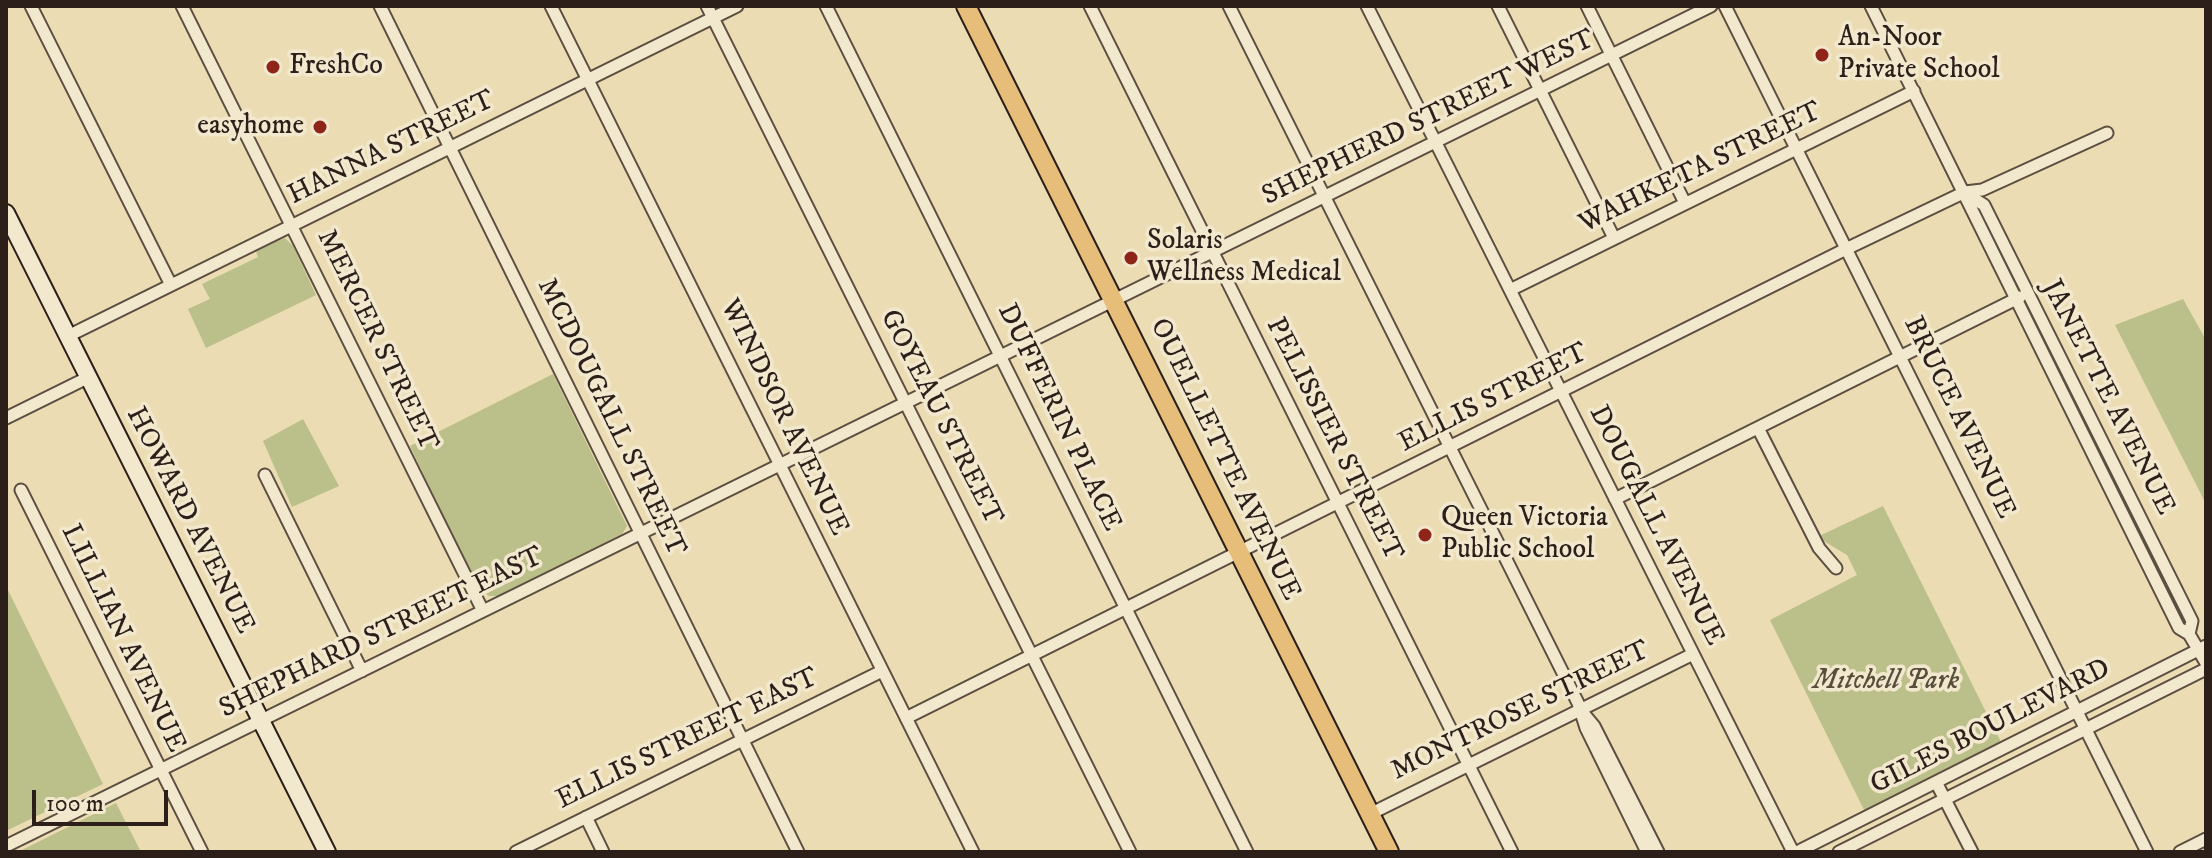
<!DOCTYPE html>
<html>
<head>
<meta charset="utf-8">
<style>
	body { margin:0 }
	#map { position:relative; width:2212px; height:858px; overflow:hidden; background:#ebdcb3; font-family:"IM FELL DW Pica",serif }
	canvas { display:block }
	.frame { position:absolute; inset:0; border:8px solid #2c1f1a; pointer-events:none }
	.scale { position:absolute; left:32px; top:790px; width:136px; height:36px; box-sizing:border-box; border:4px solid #2c1f1a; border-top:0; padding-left:10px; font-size:24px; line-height:28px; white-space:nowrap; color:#2c1f1a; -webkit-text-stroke:6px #f2e8ce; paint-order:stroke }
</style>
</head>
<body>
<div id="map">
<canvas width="2212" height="858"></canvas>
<div class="frame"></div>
<div class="scale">100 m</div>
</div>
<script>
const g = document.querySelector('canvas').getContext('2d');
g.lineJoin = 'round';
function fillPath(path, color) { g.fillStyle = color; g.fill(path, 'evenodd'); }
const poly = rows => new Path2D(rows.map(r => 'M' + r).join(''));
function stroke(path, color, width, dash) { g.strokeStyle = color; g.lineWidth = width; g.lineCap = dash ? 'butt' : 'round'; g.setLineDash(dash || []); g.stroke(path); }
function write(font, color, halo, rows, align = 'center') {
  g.font = font + ' "IM FELL DW Pica",serif'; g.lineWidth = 7; g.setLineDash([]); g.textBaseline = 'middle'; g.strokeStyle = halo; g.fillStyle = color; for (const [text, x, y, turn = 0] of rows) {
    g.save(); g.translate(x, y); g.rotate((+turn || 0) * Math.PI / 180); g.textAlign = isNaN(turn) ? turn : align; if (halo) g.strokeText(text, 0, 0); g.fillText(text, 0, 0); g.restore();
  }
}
const green = poly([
	[285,238,293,246,316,295,206,348,188,309,210,299,202,284,258,257,255,249],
	[2183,299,2206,340,2206,504,2115,325],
	[553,374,627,526,622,534,500,596,489,596,478,588,410,446],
	[303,419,339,486,292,507,263,441],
	[1883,506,2002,744,1865,812,1770,620,1857,575,1847,555,1817,537],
	[6,586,103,784,6,831],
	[116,803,141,852,18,852]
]);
const street = poly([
	[31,6,171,285],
	[182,6,483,611],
	[380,6,798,852],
	[551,6,973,852],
	[707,6,1130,852],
	[826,6,1247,852],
	[1090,6,1512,852],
	[1229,6,1578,703,1586,728,1647,852],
	[1367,6,1793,852],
	[1498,6,1614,238],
	[1587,6,1685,203],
	[1725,6,2147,852],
	[1871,6,2179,628,2189,634],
	[1965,193,1984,205,2192,621,2189,634,2206,663],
	[1510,290,1914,91],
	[68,336,737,6],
	[6,418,89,377],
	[1758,428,1819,548,1836,568],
	[265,475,362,671],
	[21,490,202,852],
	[1615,499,2020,297],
	[1584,714,1594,726,1658,852],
	[906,718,1846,249,1965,192,1982,190,2107,133],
	[1936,782,1972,852],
	[1370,814,1693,654],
	[586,817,603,852],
	[6,846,1711,6],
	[516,852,882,671],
	[1797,852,2206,646],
	[1839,852,2206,669],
	[2180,852,2206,839]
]);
const secondary = poly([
	[6,213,327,852]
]);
const primary = poly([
	[966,6,1389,852]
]);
const markers = [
	[1822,55,8,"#8f2418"],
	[273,67,8,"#8f2418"],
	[320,127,8,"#8f2418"],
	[1131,258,8,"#8f2418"],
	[1425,535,8,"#8f2418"]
];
const poiNames = [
	["An-Noor",1838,39],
	["Private School",1838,71],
	["FreshCo",289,67],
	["easyhome",304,127,"right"],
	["Solaris",1147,242],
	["Wellness Medical",1147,274],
	["Queen Victoria",1441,519],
	["Public School",1441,551]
];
const streetNames = [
	["SHEPHERD STREET WEST",1429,119,-26],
	["HANNA STREET",392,149,-26],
	["WAHKETA STREET",1701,169,-26],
	["MERCER STREET",376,341,64],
	["JANETTE AVENUE",2107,398,63],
	["ELLIS STREET",1494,399,-27],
	["MCDOUGALL STREET",610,418,64],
	["WINDSOR AVENUE",783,418,64],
	["GOYEAU STREET",940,418,63],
	["DUFFERIN PLACE",1058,418,64],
	["BRUCE AVENUE",1958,418,64],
	["PELISSIER STREET",1333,440,63],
	["OUELLETTE AVENUE",1224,460,64],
	["HOWARD AVENUE",189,521,63],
	["DOUGALL AVENUE",1655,526,63],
	["SHEPHARD STREET EAST",382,634,-26],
	["LILLIAN AVENUE",122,639,64],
	["MONTROSE STREET",1521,712,-26],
	["GILES BOULEVARD",1991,728,-27],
	["ELLIS STREET EAST",688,740,-26]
];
const parkNames = [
	["Mitchell Park",1886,682]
];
fillPath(green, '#bbbf8a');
stroke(street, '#5c4e40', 15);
stroke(secondary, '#2c1f1a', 20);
stroke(primary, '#2c1f1a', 22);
stroke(street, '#f2e8ce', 11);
stroke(secondary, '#f2e8ce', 16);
stroke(primary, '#e6be7a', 18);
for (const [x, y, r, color] of markers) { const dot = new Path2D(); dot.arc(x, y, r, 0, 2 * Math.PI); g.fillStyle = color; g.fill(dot); stroke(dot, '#f2e8ce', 3); }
write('28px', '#2c1f1a', '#f2e8ce', poiNames, 'left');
write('28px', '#2c1f1a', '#f2e8ce', streetNames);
write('italic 28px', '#574f3c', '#f2e8ce', parkNames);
</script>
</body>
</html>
